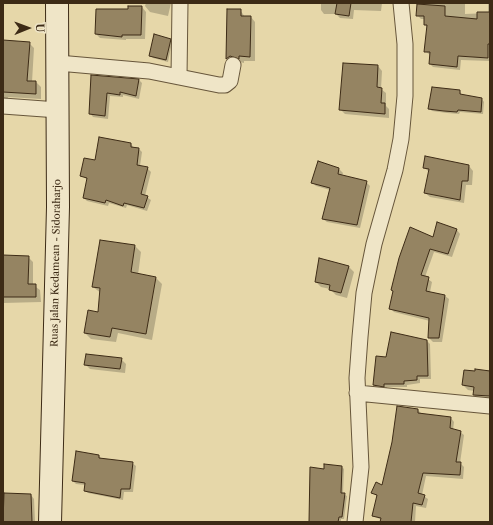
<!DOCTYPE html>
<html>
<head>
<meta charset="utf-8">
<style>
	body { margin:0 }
	#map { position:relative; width:493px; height:525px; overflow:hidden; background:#e6d7a9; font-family:"Libre Caslon Text",serif }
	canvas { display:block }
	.frame { position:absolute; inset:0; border:4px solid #3d2b16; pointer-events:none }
	.north { position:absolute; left:8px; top:8px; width:40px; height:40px; -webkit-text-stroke:3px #efe5c7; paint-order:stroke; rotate:89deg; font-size:11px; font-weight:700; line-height:16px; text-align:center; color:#3d2b16 }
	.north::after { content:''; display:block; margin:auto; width:14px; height:18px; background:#3d2b16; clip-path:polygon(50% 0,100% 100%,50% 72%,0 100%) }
</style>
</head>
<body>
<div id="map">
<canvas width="493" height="525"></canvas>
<div class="frame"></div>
<div class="north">U</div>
</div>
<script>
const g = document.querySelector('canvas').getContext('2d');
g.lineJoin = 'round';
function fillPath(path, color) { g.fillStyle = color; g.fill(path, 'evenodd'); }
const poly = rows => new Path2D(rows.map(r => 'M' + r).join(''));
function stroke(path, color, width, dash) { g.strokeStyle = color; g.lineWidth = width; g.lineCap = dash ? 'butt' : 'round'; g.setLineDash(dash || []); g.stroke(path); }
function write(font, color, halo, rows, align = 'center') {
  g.font = font + ' "Libre Caslon Text",serif'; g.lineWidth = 3; g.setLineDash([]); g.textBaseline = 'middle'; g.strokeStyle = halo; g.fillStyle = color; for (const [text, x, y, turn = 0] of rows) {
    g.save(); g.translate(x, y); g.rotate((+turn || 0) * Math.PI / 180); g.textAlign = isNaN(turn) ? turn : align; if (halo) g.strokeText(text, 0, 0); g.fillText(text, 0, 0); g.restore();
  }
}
const shadow = poly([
	[146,3,171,3,168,16,150,12,145,6],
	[321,3,382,3,381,11,354,10,353,19,340,18,336,14,324,14,321,10],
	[420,3,465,3,465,14,488,13,488,3,490,3,490,61,461,60,460,70,433,67,430,64,430,55,425,51,427,27,425,25,425,19,421,19,417,15],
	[142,7,146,12,145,39,126,39,126,40,100,38,96,34],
	[228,10,240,10,245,17,251,17,255,22,255,61,244,61,244,63,236,61,232,64,227,59],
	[170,40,172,42,168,62,153,58,150,55],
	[3,41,29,43,34,48,32,82,36,82,41,87,41,99,8,97,8,100,3,100],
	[378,66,382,71,381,89,386,93,386,106,389,109,389,118,345,114,340,109],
	[92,76,139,80,142,83,139,99,123,95,123,97,110,96,108,119,93,117,90,113],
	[460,91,462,96,482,99,484,102,483,114,460,112,459,114,447,113,432,111,429,108],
	[131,144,134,148,139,149,142,152,140,166,147,168,151,172,145,196,151,200,147,211,127,205,126,208,109,203,108,206,87,201,84,198,88,180,82,176,96,161],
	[318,163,339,169,343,173,342,176,366,182,370,186,360,228,327,222,323,219,330,190,316,186,313,183],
	[469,166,473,171,472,185,466,185,464,203,430,197,425,193,429,172,424,167],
	[457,230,460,234,452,257,434,252,425,277,432,282,430,292,445,296,449,299,442,342,433,342,429,338,430,321,394,312,390,308,433,238],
	[101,241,135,246,141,252,138,275,156,278,162,284,152,340,118,333,116,342,91,339,85,333,99,313,101,293,93,287],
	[3,257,28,257,33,262,33,285,40,290,41,302,3,303],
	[320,260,349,267,354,272,347,298,336,295,330,289,321,287,316,282],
	[426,340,430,344,431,379,420,379,420,383,407,385,407,387,387,387,387,390,377,389,374,385,377,357,387,358],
	[121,359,126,364,125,373,90,369,86,365],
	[465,371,490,371,490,400,478,400,474,395,474,391,468,390,463,385],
	[418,410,422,414,451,418,454,422,453,430,460,432,464,435,460,463,464,467,463,479,426,476,422,495,428,499,426,508,416,506,415,522,381,522,382,520,373,516,378,497,373,493,382,486],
	[99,456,102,459,132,463,136,466,133,492,124,492,123,500,88,493,85,490,85,485,76,484,73,481],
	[342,467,344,469,343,494,347,496,344,519,341,519,341,522,310,522,325,470],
	[4,494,31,495,34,499,35,521,3,522]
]);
const building = poly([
	[337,3,351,3,349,16,335,14,337,3],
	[417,4,445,6,445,16,477,19,477,12,490,12,490,44,488,44,488,58,458,56,457,67,429,64,430,52,424,52,427,25,424,25,424,16,416,16,417,4],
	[128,6,142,6,141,35,122,35,122,37,95,34,96,9,128,9,128,6],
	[227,9,241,9,241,16,251,16,250,57,239,56,239,59,230,56,226,59,227,9],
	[154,34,171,39,166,60,149,56,154,34],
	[3,40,30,42,27,81,36,81,36,94,3,92,3,40],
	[343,63,378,65,377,87,382,88,381,103,385,103,385,114,339,110,343,63],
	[91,75,139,79,136,96,120,92,120,95,107,93,105,116,89,114,91,75],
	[432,87,460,90,460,94,482,98,481,112,458,110,457,112,444,111,428,109,432,87],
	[99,137,131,143,131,147,139,148,137,165,148,167,141,194,148,196,144,208,124,203,123,206,106,200,105,203,83,198,87,178,80,176,84,158,95,160,99,137],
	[425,156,469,165,468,181,462,181,460,200,424,193,429,169,423,168,425,156],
	[318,161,339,168,338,174,367,181,357,225,322,219,330,188,311,183,318,161],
	[437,222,457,229,448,254,430,249,421,275,429,277,426,291,445,295,439,338,428,338,429,318,389,309,393,291,391,290,399,258,410,227,433,237,437,222],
	[100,240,135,245,131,272,156,277,146,334,112,328,110,337,84,333,88,310,98,312,100,288,92,287,100,240],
	[3,255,29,256,28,284,36,284,36,297,3,297,3,255],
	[319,258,349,266,341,293,329,290,330,285,315,282,319,258],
	[391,332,427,340,428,376,417,376,417,380,404,381,404,384,384,384,384,387,373,385,376,356,386,357,391,332],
	[86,354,122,358,120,369,84,365,86,354],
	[475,369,490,371,490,396,473,395,474,387,462,385,464,370,475,371,475,369],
	[397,406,418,409,418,413,451,417,450,428,461,431,456,462,461,462,460,475,423,473,418,493,425,495,422,505,413,503,411,522,380,522,381,518,372,516,377,495,371,493,376,482,382,485,392,442,397,406],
	[76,451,99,455,99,458,133,462,130,489,121,489,120,498,84,491,85,483,72,481,76,451],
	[324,464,342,466,341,493,345,493,342,517,339,517,338,522,309,522,310,467,324,469,324,464],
	[4,493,31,494,32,522,3,522,4,493]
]);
const minor = poly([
	[58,63,149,71,219,85,225,85,230,81,233,65],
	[179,77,180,3],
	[3,106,58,110],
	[357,393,490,406],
	[355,522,361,467,357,378,360,337,364,293,374,244,395,170,401,139,405,96,405,44,401,3]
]);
const secondary = poly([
	[50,522,58,207,57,3]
]);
const streetNames = [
	["Ruas Jalan Kedamean - Sidoraharjo",56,263,-89]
];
fillPath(shadow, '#0003');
fillPath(building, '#958462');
stroke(building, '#3d2b16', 1);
stroke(minor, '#67563b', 17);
stroke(secondary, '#3d2b16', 24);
stroke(minor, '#efe5c7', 15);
stroke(secondary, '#efe5c7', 22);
write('10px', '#3d2b16', '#efe5c7', streetNames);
</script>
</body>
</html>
